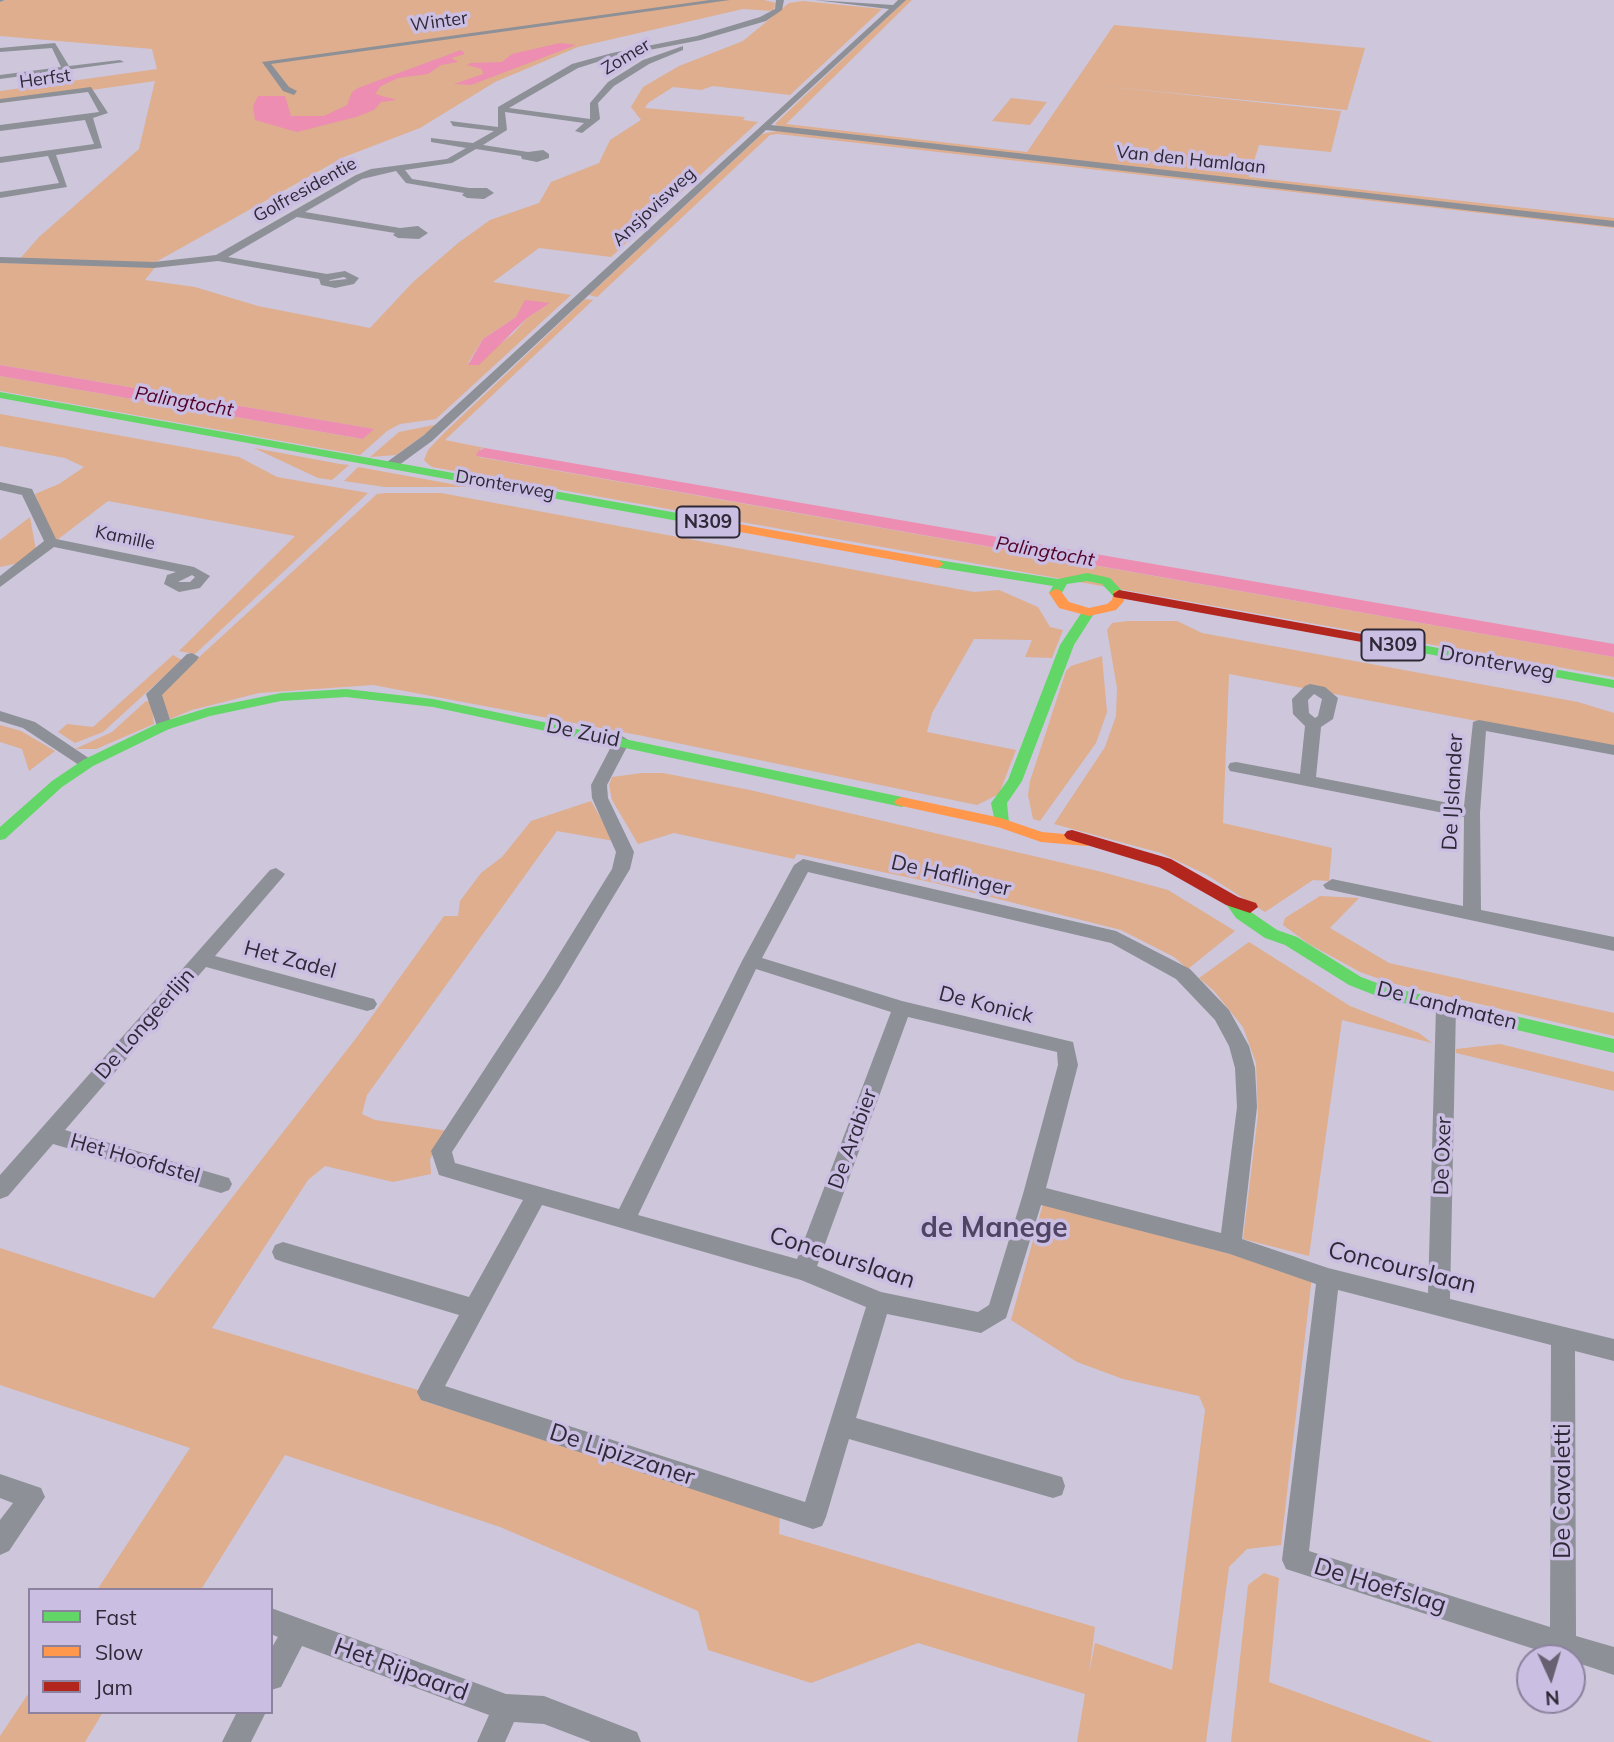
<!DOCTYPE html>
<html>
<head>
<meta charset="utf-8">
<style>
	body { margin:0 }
	#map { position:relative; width:1614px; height:1742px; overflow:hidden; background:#cec6db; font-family:Mulish,sans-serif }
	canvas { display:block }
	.legend { position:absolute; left:28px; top:1588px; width:245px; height:126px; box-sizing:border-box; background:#cbbee3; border:2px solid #8c829e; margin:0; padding:9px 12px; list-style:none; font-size:21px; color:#2e2937 }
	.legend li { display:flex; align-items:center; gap:14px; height:35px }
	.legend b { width:35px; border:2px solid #8c829e }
	.north { position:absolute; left:1516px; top:1644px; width:70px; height:70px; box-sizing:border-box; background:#cbbee3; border:2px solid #8c829e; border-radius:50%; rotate:176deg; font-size:19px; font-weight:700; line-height:28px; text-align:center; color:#2e2937 }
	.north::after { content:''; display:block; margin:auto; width:24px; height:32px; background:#666070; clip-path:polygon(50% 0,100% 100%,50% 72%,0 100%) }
</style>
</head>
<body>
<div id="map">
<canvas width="1614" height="1742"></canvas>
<ul class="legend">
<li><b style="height:9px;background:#63d668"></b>Fast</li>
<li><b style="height:9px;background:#ff974d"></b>Slow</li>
<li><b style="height:9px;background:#b3261e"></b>Jam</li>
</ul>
<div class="north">N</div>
</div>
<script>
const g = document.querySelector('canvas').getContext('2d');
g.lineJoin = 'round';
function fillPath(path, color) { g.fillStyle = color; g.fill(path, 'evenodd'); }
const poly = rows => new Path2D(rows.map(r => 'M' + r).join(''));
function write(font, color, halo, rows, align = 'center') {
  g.font = font + ' Mulish,sans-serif'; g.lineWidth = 7; g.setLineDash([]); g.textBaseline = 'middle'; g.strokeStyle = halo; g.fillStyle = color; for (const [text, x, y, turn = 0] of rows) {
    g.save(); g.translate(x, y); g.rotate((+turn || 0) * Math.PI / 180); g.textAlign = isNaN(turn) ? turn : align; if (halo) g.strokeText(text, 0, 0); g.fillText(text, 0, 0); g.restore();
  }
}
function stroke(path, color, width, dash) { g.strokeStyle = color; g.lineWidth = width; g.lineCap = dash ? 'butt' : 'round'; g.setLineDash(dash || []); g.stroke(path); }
const green = poly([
	[6,0,764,0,776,3,773,11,743,9,578,47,495,82,420,128,344,157,154,263,18,261,39,237,139,149,155,81,0,103,0,91,157,69,152,49,0,36,0,2],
	[905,0,912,0,786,124,1027,152,1114,25,1365,48,1347,110,1102,86,1341,111,1331,152,1259,145,1249,177,1614,218,1614,223,779,127,775,124],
	[803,1,882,9,790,95,713,86,701,90,673,87,648,103,645,108,745,117,743,120,758,122,611,257,539,248,493,282,571,295,436,419,400,424,387,431,360,455,0,391,0,376,363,439,373,429,0,365,0,263,156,266,145,280,195,287,258,306,370,328,413,282,458,243,490,220,539,203,551,182,599,163,610,140,641,120,631,107,643,87,679,66,743,41,789,3],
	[550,303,527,318,514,333,485,356,468,363,483,339,516,317,523,308],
	[1011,98,1047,102,1030,125,992,121],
	[777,131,1614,225,1614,228,778,134,770,135,597,297,589,295,762,134],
	[585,299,593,300,445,440,485,448,480,449,479,457,1614,657,1614,677,432,467,428,464,424,460,428,450,444,433],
	[0,414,239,457,277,477,368,493,195,654,179,651,295,536,108,501,57,540,50,533,35,494,59,484,84,467,65,458,0,446],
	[439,424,396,455,370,457,399,432],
	[254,448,340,464,349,465,332,480,318,478],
	[358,467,468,487,385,487,344,481],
	[386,493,441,493,974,592,999,590,1038,607,1050,627,1063,630,1052,658,1025,657,1032,640,974,639,932,713,927,732,1016,750,999,794,977,805,643,736,373,685,259,693,192,710,170,719,159,694,377,494],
	[30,517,36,550,19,563,0,567,0,540],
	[1128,621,1177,621,1202,633,1578,702,1614,713,1614,747,1229,674,1223,823,1332,848,1329,881,1313,880,1265,912,1207,875,1161,853,1054,824,1105,747,1116,716,1117,688,1107,630,1112,623],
	[173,655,182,660,103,732,75,743,58,732,67,724,93,727],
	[1102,656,1107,712,1096,743,1040,821,1033,819,1028,795,1030,781,1066,671,1071,666],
	[146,701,151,702,154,724,96,749,75,749,112,732],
	[0,725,21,731,55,751,29,771,22,749,0,742],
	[642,773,663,773,750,790,1102,872,1168,890,1235,931,1188,969,1174,957,1121,930,935,883,797,854,794,859,674,833,638,844,612,800,609,785,612,777],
	[591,801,614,841,557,831,367,1095,362,1114,375,1120,448,1131,430,1159,431,1174,393,1182,325,1166,308,1180,212,1328,418,1390,426,1402,780,1511,779,1534,1095,1627,1089,1674,1095,1643,1172,1670,1205,1410,1199,1396,1123,1379,1077,1362,1011,1320,1043,1204,1312,1276,1281,1545,1247,1549,1229,1567,1206,1742,1077,1742,1085,1694,918,1643,811,1683,708,1650,698,1611,500,1527,285,1455,202,1588,97,1590,190,1448,0,1385,0,1248,154,1298,357,1037,444,916,458,916,460,901,481,873,502,857,531,821],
	[1320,896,1359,898,1330,928,1389,963,1614,1013,1614,1036,1391,983,1360,972,1309,944,1283,925,1285,918],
	[1249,942,1350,1006,1419,1033,1432,1043,1342,1020,1309,1256,1243,1239,1258,1115,1256,1063,1243,1027,1214,991,1199,978],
	[1500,1044,1614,1072,1614,1091,1456,1053,1456,1049],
	[1264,1573,1279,1578,1269,1682,1433,1742,1231,1742,1248,1585],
	[30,1691,30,1712,103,1712,85,1742,0,1742,0,1736]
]);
const water = poly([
	[560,43,576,45,471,85,454,84,483,74,482,69,467,65,470,63,502,62,512,54],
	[461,50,465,54,451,58,458,62,441,65,428,74,398,78,381,86,375,94,397,100,381,102,374,110,356,117,297,132,255,120,253,106,258,96,285,96,291,116,324,116,347,105,352,92,358,88],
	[525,300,550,303,527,318,479,365,468,365,483,339,516,317],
	[0,365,374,429,363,439,0,376],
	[485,448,1614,644,1614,657,476,456,478,451]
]);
const street = poly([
	[0,0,5,0,0,2,0,0],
	[710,0,730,0,271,64,289,87,297,91,294,95,283,91,262,62,710,0],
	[776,0,784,0,782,10,766,21,701,40,613,57,578,68,509,108,590,119,590,103,608,82,643,60,683,46,683,50,649,64,614,86,598,103,600,119,582,133,575,131,584,123,505,112,507,130,483,145,528,152,543,150,549,154,549,158,537,162,522,159,521,156,476,149,452,163,405,170,412,179,469,188,487,188,494,193,484,199,467,198,462,195,464,193,406,183,396,171,362,179,305,212,400,228,418,226,428,233,419,239,398,238,393,235,395,233,297,217,228,257,327,274,345,271,359,278,354,284,335,288,321,285,319,279,218,261,154,268,0,263,0,257,154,262,216,255,356,175,371,169,447,159,466,148,431,142,431,138,473,143,494,131,453,126,450,121,498,127,498,107,572,64,612,53,697,36,760,17,775,9,776,0],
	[344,277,347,279,329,281,330,280,344,277],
	[814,0,893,5,898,0,906,0,771,125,1614,221,1614,227,766,130,432,441,395,468,387,468,387,462,424,435,889,9,814,0],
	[55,43,69,66,120,60,124,62,0,79,0,75,61,67,52,48,0,52,0,48,55,43],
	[91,87,108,113,93,118,102,148,56,155,67,187,0,198,0,192,59,183,48,156,0,163,0,157,94,144,85,120,0,131,0,125,99,112,88,92,0,103,0,99,91,87],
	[0,482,32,489,56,539,194,567,210,576,200,588,179,592,164,584,167,575,176,572,54,547,0,587,0,576,44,541,22,495,0,490,0,482],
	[192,575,195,577,190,582,178,582,192,575],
	[192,653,199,657,197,660,162,695,172,726,170,729,158,729,146,694,187,654,192,653],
	[1310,684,1325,687,1338,698,1333,719,1321,727,1316,777,1464,806,1473,722,1479,720,1614,745,1614,755,1486,731,1480,813,1481,910,1614,937,1614,951,1326,889,1323,885,1332,879,1463,906,1464,817,1230,771,1228,767,1230,763,1236,762,1300,774,1305,726,1293,714,1292,699,1305,686,1310,684],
	[1314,694,1322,699,1318,716,1315,718,1309,713,1308,700,1314,694],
	[0,711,35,722,96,763,88,768,82,767,23,728,0,721,0,711],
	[622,736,630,741,607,785,608,798,634,852,630,869,559,987,452,1152,455,1163,619,1209,742,961,794,865,803,859,1116,931,1190,969,1229,1010,1249,1046,1255,1068,1257,1107,1242,1239,1328,1268,1428,1293,1436,1007,1439,1002,1453,1002,1456,1007,1450,1299,1614,1339,1614,1361,1575,1351,1576,1636,1614,1647,1614,1675,1572,1661,1572,1658,1562,1658,1286,1569,1282,1560,1316,1284,1230,1254,1041,1205,1006,1318,981,1333,887,1314,856,1418,1062,1477,1065,1486,1062,1495,1053,1498,849,1439,826,1517,822,1526,813,1529,421,1400,417,1392,421,1384,459,1315,283,1262,275,1259,272,1252,275,1245,283,1242,469,1297,523,1200,439,1175,431,1151,545,977,612,869,616,852,592,798,591,785,614,741,622,736],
	[808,872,1111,943,1176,979,1215,1020,1229,1046,1235,1068,1237,1107,1221,1233,1046,1188,1078,1065,1073,1042,902,1001,762,958,808,872],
	[756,969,891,1012,797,1259,638,1215,756,969],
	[908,1017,1057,1052,1058,1065,1023,1194,989,1305,978,1312,881,1292,817,1266,908,1017],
	[542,1205,801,1280,866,1307,805,1502,445,1386,542,1205],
	[1338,1290,1551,1345,1550,1627,1309,1551,1338,1290],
	[276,868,285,874,282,878,215,956,374,999,377,1004,374,1009,367,1011,206,967,65,1130,229,1178,232,1184,229,1190,221,1193,53,1144,8,1196,0,1199,0,1175,270,870,276,868],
	[0,1474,41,1488,45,1497,9,1551,0,1555,0,1520,13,1503,0,1498,0,1474],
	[271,1608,506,1694,544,1696,637,1732,641,1742,591,1742,544,1724,514,1722,505,1742,477,1742,489,1715,302,1646,281,1687,271,1690,271,1649,278,1637,271,1634,271,1608],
	[237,1712,266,1712,251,1742,222,1742,237,1712]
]);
const fast = poly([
	[0,392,711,519,717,523,711,527,0,398,0,392],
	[938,560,1058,579,1087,573,1110,578,1125,594,1119,598,1114,597,1102,584,1087,581,1067,584,1060,596,1055,597,1049,593,1053,586,934,567,932,564,938,560],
	[1089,608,1095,612,1074,645,1022,781,1007,803,1009,823,1006,827,996,827,991,803,1008,780,1060,645,1084,609,1089,608],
	[1389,639,1614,680,1614,688,1384,646,1384,640,1389,639],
	[346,689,433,699,902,797,910,802,902,807,433,707,346,697,281,701,210,716,169,729,93,766,62,787,5,839,0,840,0,827,52,781,83,760,159,723,207,708,281,693,346,689],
	[1232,895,1238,897,1248,910,1277,930,1297,937,1361,977,1385,986,1614,1039,1614,1053,1382,998,1349,985,1285,945,1265,938,1236,918,1224,901,1232,895]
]);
const slow = poly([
	[711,519,938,560,944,564,938,568,707,526,705,523,711,519],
	[1055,589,1060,590,1069,602,1089,608,1107,604,1112,600,1114,591,1119,590,1125,594,1124,601,1116,610,1089,616,1059,608,1049,593,1055,589],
	[902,797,1001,818,1042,832,1087,836,1095,841,1087,846,1041,842,998,827,897,805,894,802,897,799,902,797]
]);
const jam = poly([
	[1119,590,1389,639,1396,643,1389,647,1114,597,1113,594,1119,590],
	[1072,830,1171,859,1238,897,1256,903,1258,907,1250,913,1226,905,1159,867,1067,839,1064,835,1067,831,1072,830]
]);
const farStreetnames = [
	["Winter",439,22,-8],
	["Zomer",626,57,-31],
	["Herfst",45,79,-8],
	["Van den Hamlaan",1191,160,6],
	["Golfresidentie",305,190,-29],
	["Ansjovisweg",654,207,-43],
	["Dronterweg",505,485,10],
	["Kamille",125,538,12]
];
const farWaternames = [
	["Palingtocht",184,402,10],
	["Palingtocht",1045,552,10]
];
const shields = [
	[708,522,63],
	[1393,645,63]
];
const shieldNames = [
	["N309",708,522],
	["N309",1393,645]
];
const streetNames = [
	["Dronterweg",1497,663,10],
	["De Zuid",583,733,12],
	["De IJslander",1453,792,-87],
	["De Haflinger",951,876,13],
	["Het Zadel",290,960,15],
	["De Konick",986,1005,14],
	["De Landmaten",1447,1006,14],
	["De Longeerlijn",145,1024,-49],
	["De Arabier",853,1139,-70],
	["De Oxer",1443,1156,-88],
	["Het Hoofdstel",135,1159,16]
];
const nearStreetnames = [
	["Concourslaan",842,1258,18],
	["Concourslaan",1402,1268,14],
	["De Lipizzaner",622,1455,18],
	["De Cavaletti",1563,1491,-90],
	["De Hoefslag",1380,1586,17],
	["Het Rijpaard",401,1670,20]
];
const nearNeighbourhoodnames = [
	["de Manege",994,1229]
];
fillPath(green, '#deae8e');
fillPath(water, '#ec8db1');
fillPath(street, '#8d9097');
fillPath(fast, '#63d668');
fillPath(slow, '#ff974d');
fillPath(jam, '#b3261e');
write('18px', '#2e2937', '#cbbee3', farStreetnames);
write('italic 19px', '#530026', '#cbbee3', farWaternames);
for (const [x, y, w] of shields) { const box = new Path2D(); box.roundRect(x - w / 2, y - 15.5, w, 31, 5); g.fillStyle = '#cbbee3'; g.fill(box); stroke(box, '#2e2937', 2); }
write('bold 19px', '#2e2937', null, shieldNames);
write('21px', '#2e2937', '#cbbee3', streetNames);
write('24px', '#2e2937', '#cbbee3', nearStreetnames);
write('bold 28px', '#504463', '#cbbee3', nearNeighbourhoodnames);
</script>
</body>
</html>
